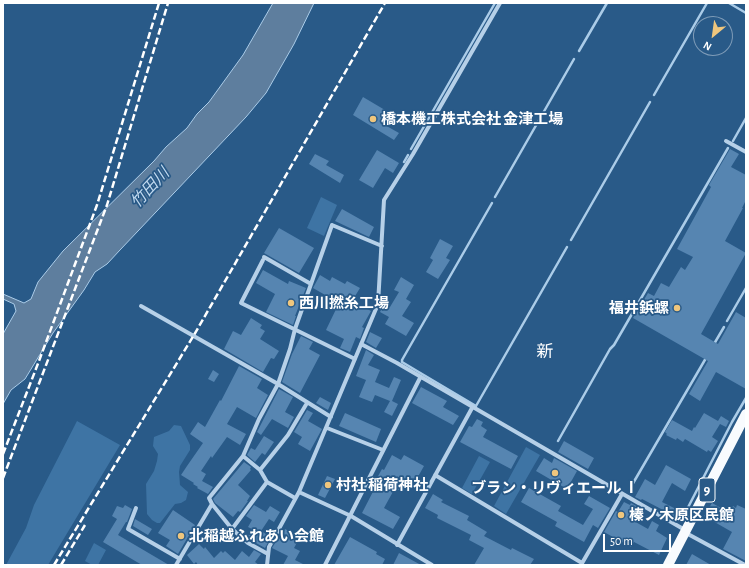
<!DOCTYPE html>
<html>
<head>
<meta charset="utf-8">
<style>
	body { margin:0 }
	#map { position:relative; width:749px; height:568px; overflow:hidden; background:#295a88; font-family:"Alegreya Sans",sans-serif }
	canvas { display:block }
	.frame { position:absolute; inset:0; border:4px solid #fff; pointer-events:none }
	.north { position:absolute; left:693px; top:16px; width:40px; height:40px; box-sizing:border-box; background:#295a88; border:1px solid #7f9cb8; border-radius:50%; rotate:209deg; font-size:11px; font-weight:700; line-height:16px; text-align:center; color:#fff }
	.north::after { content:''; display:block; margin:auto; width:14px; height:18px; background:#efc67d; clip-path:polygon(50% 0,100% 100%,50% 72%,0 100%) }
	.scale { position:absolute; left:603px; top:534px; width:68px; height:18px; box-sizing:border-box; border:2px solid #fff; border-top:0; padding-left:5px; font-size:12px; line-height:14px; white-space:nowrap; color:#fff; -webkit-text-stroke:3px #295a88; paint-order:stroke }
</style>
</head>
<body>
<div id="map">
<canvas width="749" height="568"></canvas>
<div class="frame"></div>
<div class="north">N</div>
<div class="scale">50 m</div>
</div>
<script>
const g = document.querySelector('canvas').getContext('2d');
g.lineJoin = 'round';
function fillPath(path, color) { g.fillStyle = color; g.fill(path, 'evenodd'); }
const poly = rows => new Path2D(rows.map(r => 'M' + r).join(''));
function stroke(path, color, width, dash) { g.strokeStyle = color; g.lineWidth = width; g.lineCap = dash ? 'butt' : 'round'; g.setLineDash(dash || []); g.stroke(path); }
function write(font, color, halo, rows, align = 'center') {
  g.font = font + ' "Alegreya Sans","Noto Sans JP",sans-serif'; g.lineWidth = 3.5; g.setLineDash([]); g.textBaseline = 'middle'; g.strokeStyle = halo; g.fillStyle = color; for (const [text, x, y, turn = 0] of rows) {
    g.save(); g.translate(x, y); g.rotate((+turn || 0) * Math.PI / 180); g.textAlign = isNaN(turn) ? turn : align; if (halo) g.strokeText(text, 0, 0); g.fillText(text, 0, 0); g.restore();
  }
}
const green = poly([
	[321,197,337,205,324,236,307,228],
	[77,421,120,445,48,565,6,565,26,528,34,505],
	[174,425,181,426,190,445,190,450,180,466,179,472,180,485,188,492,186,500,181,503,175,504,160,523,157,523,152,520,147,514,146,484,154,471,157,461,158,454,153,446,154,437,169,431],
	[526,447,540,455,506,514,494,506],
	[479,456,490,462,472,494,462,488],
	[94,543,106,550,98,565,92,565,85,561]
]);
const water = poly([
	[273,3,314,3,294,44,266,93,246,117,120,250,107,264,95,272,84,290,53,333,25,379,11,390,3,404,3,334,16,311,14,304,3,299,3,294,24,303,31,299,38,282,63,251,154,161,166,147,187,128,197,114,209,102,243,55,273,3]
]);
const stream = poly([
	[729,3,746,13],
	[579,51,607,3],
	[654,95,707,3],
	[733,141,746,118],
	[411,149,495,3],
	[404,162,408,155],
	[495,197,574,59],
	[492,203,402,360,402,362,417,371,476,406,567,247],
	[571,240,650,102],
	[727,321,746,288],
	[714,344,724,327],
	[558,441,610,349,614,345,728,148],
	[632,485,706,358],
	[681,521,732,422,746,398]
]);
const building = poly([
	[363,97,390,113,383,124,399,133,394,140,353,115],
	[730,149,739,154,731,167,746,175,746,200,742,208,743,208,725,241,746,253,701,334,718,344,736,312,746,318,746,389,716,372,700,401,689,394,708,361,633,318,648,293,654,296,661,283,669,287,681,267,685,270,693,257,677,249,711,187,709,185],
	[377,150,399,163,393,173,385,168,373,188,359,180],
	[315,154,329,161,326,165,344,175,340,183,309,164],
	[342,209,374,227,369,237,335,221],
	[279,228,314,248,299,273,264,253],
	[440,239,453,246,446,258,450,260,438,279,426,272,433,260,430,258],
	[263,270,288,284,289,281,306,288,295,316,296,316,293,325,266,312,275,294,256,283],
	[320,275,330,281,332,277,345,284,347,281,360,288,352,301,371,311,362,327,364,328,360,339,356,337,350,352,340,348,344,339,326,330,339,303,313,288],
	[401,277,414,285,406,299,411,302,402,316,414,323,406,336,385,324,389,317,380,312,384,304,390,307,399,292,394,290],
	[251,318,262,325,260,328,265,331,260,339,279,351,274,359,271,358,263,372,224,349,233,331,241,335],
	[370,332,382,338,376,348,366,342],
	[301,336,313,342,309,349,320,355,300,393,282,382,292,354],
	[366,350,374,355,368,365,380,370,375,382,389,388,394,377,401,380,392,401,398,404,392,416,384,412,390,401,375,395,372,402,359,397,366,380,356,376],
	[239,366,262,379,257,388,268,395,256,418,237,407,227,424,246,434,240,445,227,437,212,458,211,456,201,471,206,474,202,481,213,487,208,494,197,488,198,487,193,484,194,483,181,475,187,466,203,443,190,434,198,422,205,427,220,400,221,401],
	[213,370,219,374,214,382,208,379],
	[421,387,447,401,443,407,459,416,453,425,412,403],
	[279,389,293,397,285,412,294,417,288,428,272,419,261,435,257,432],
	[320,397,331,403,328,410,316,403],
	[307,410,313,413,308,421,322,429,310,451,298,444,302,437,294,432],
	[345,413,381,429,376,442,339,426],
	[704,413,718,421,721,416,729,421,726,427,720,424,712,437,718,441,711,452,708,450,707,452,685,439,683,442,677,438,676,440,666,435,667,434,665,432,672,420,692,431,694,427,695,428],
	[477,419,483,422,481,426,487,430,483,437,518,456,511,469,460,442,469,426,472,427],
	[264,436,274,442,265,455,262,453,255,462,247,455,251,448,255,450],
	[564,441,594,458,588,469,558,452],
	[392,455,401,460,404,455,424,466,415,482,408,478,401,491,395,488,384,508,400,517,393,529,362,513,379,480,377,478,382,469,384,470],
	[544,458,552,463,554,458,577,471,567,489,536,471],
	[244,462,251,467,250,469,251,470,238,485,250,496,247,501,248,501,240,512,238,511,233,517,215,503,213,499],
	[666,465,691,479,685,491,672,483,662,502,682,512,677,520,664,513,665,511,642,499,641,500,635,497,645,479,655,485],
	[327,476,335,479,325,498,318,495],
	[529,488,561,506,558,511,583,525,593,509,584,504,589,496,610,508,598,528,593,525,584,542,555,526,557,522,521,502],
	[433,494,443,500,441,502,469,516,467,520,487,532,484,536,511,550,512,548,534,559,530,565,474,565,484,548,469,540,471,535,437,518,438,515,425,508],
	[624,502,630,505,631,503,638,507,632,520,648,529,652,521,659,525,656,531,667,538,659,555,634,542,631,547,604,532,616,511,618,512],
	[712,503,730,513,733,506,736,508,737,505,746,509,746,561,723,549,732,532,704,516],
	[125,505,132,509,127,522,126,522,118,535,169,565,142,565,103,542,117,519,112,516,117,506,123,508],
	[254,505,266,512,270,506,280,512,274,522,269,519,261,531,271,537,265,548,247,538,252,529,248,527,252,520,246,516],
	[173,510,195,525,178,554,166,546,170,540,158,533],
	[135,519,152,529,148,535,133,526],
	[285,529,300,537,294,548,300,551,295,560,305,565,283,565,288,556,272,548,277,540,278,541],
	[350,537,377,552,376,554,385,559,382,565,334,565],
	[199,544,204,549,205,547,214,558,221,551,223,553,225,551,235,560,242,551,249,557,254,550,261,554,255,562,259,565,198,565,196,562,194,564,187,555],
	[399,553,421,565,393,565],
	[692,554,711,565,686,565]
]);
const street = poly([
	[726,141,746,152],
	[264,257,311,284],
	[263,260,241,303,355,359],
	[141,306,278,384,259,419,243,456,260,470,267,482,295,498],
	[361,344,397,363,685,530],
	[331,417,278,384,290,349,295,329,332,225,382,246],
	[327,428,383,450],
	[260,470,288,435,307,403],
	[435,475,582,563],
	[299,492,351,516,432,565],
	[212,504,209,498,243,456],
	[136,508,128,529,180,559],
	[232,529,267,482],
	[686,533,745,565],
	[397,545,472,408],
	[176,565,212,504,232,529,248,543,268,554],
	[267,565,269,547,299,492,378,304,384,200,413,154,500,3],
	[325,565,420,378],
	[581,565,622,494]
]);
const primary = poly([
	[668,565,746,414]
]);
const rail = poly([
	[3,454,39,361,97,205,159,3],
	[3,478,107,205,168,3],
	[54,565,194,335,385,3],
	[61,565,85,525]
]);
const markers = [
	[373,119,4,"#efc67d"],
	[291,303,4,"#efc67d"],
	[677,308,4,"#efc67d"],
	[555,473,4,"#efc67d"],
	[328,485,4,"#efc67d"],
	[621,515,4,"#efc67d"],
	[181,536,4,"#efc67d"]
];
const shields = [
	[707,490,16]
];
const shieldNames = [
	["9",707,490]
];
const poiNames = [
	["橋本機工株式会社 金津工場",381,119],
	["西川撚糸工場",299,303],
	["福井鋲螺",669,308,"right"],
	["村社 稲荷神社",336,485],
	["ブラン・リヴィエール Ⅰ",555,488,"center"],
	["榛ノ木原区民館",629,515],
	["北稲越ふれあい会館",189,536]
];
const waterNames = [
	["竹田川",150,188,-47]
];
const quarterNames = [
	["新",545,352]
];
fillPath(green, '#3e74a4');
fillPath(water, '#5e7e9e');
stroke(water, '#abcce8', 1);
stroke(stream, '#abcce8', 2.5);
fillPath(building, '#5685b1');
stroke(street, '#b6d0e8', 4);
stroke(primary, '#f8fbfe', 10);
stroke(rail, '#fff', 2.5, [7, 3]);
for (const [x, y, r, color] of markers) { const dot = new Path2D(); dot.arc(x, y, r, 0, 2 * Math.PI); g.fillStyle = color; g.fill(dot); stroke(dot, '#295a88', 1.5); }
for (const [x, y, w] of shields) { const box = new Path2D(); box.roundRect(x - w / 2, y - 12, w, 24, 3); g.fillStyle = '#295a88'; g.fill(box); stroke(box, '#fff', 1); }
write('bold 14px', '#fff', null, shieldNames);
write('bold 15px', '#fff', '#295a88', poiNames, 'left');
write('italic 16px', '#c2daf0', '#295a88', waterNames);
write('17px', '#fff', '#295a88', quarterNames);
</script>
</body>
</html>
